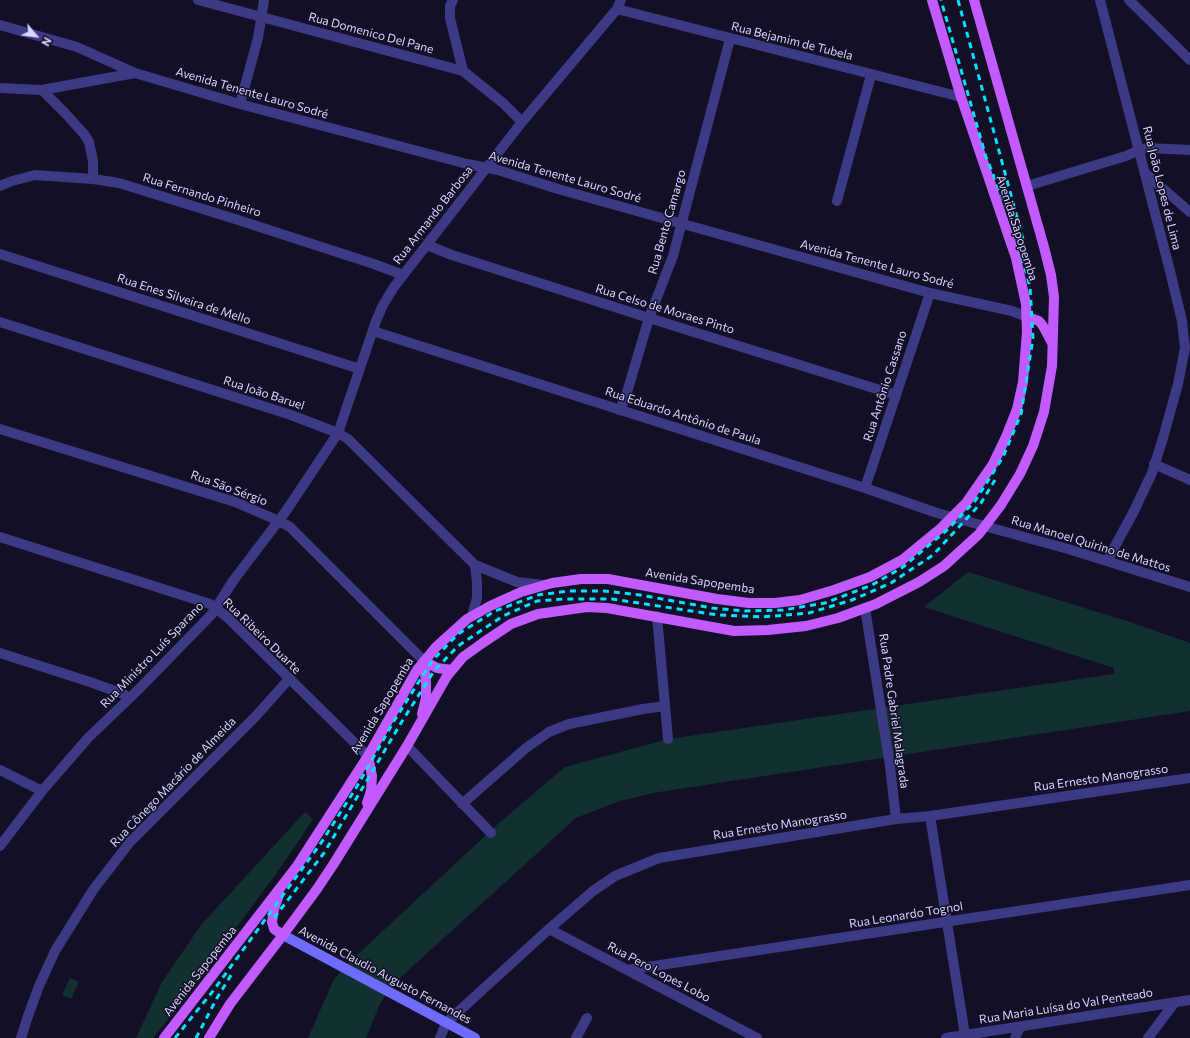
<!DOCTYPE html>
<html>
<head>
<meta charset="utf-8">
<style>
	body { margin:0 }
	#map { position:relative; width:1190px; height:1038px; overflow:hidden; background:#130f26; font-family:Commissioner,sans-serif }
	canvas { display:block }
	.north { position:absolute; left:16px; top:16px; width:40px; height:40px; -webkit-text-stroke:3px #130f26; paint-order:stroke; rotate:119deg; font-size:11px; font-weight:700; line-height:16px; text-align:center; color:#d9d4ff }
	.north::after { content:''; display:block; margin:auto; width:14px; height:18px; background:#d9d4ff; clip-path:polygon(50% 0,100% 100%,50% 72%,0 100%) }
</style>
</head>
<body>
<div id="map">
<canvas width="1190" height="1038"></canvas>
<div class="north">N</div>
</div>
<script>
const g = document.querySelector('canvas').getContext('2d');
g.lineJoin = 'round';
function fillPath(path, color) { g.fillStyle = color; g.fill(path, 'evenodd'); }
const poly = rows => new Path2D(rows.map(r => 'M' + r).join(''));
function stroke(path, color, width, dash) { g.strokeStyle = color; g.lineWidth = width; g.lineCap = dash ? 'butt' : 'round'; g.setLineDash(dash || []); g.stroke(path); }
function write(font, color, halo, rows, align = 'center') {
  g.font = font + ' Commissioner,sans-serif'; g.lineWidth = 3; g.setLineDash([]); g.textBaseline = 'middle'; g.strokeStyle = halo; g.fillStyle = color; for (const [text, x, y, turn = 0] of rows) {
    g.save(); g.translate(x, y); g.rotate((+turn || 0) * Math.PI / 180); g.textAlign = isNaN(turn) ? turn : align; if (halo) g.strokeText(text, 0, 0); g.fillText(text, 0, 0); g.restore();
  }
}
const green = poly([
	[968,572,1130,622,1190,643,1190,711,653,793,620,801,576,818,402,976,388,991,379,1006,366,1038,308,1038,333,981,343,968,499,823,565,767,668,739,1114,674,1114,668,924,607],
	[305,812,313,819,296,845,276,874,166,1022,153,1038,136,1038,162,982,201,925],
	[70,978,79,982,71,999,62,995]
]);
const street = poly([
	[198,0,463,71,503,103,522,122],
	[453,0,450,6,450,18,463,71],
	[1100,0,1170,271,1182,321,1185,348,1178,384,1163,438,1152,473,1134,511,1107,561],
	[1129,0,1190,60],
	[617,9,961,97],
	[0,25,77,47,135,73],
	[0,88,42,90,135,73,240,104,467,164,498,170,558,189,930,293,1012,311,1027,317],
	[42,90,65,113,84,134,89,142,93,161,93,179],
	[240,104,258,38,264,0],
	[1145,173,1190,212],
	[0,186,12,181,35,175,93,179,119,183,235,219,374,264,403,275],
	[1027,186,1126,156,1139,150,1147,148,1190,150],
	[837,201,871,75],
	[427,245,452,255,649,318,896,395],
	[0,254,360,369],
	[0,322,291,415,338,433,348,439,475,565,517,582,543,585],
	[373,331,865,488,937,513,1068,549,1190,587],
	[619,410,625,399,649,318,673,256,730,39],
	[0,429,235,502,279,521,290,527,424,661],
	[1154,464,1190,480],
	[865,488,930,293],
	[0,537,210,604,227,617,368,756],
	[865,608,890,766,896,819],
	[472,616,477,598,477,582,475,565],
	[657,616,668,739],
	[0,653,90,682,123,694,130,698],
	[407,746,491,833],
	[0,770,42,791],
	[462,804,526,748,549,732,569,724,643,709,665,706],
	[930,816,965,1035],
	[0,846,42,791,88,738,138,690,212,614,233,581,286,511,338,433,376,321,383,305,394,287,522,122,617,9,621,0],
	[549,929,757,1038],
	[627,970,1190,885],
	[21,1038,28,1016,39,986,55,951,93,890,130,842,256,716,289,679],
	[440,1038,446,1023,549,929,593,891,615,876,659,858,896,819,930,816,1190,778],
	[576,1038,587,1018],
	[946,1038,1190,1000],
	[1015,1038,1020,1027],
	[1148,1038,1175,1002]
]);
const secondary = poly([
	[283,935,475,1038]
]);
const primary = poly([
	[1027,317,1039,321,1043,326,1052,343],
	[424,661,437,668,452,670],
	[422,714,426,698,426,683,424,661],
	[367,803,371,791,372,776,368,756],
	[279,895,274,909,272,922,274,929,283,935],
	[164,1038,297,866,368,756,417,670,436,647,467,619,490,606,521,592,552,583,581,579,608,579,717,599,749,603,775,603,800,600,834,590,870,577,902,560,941,528,966,503,993,464,1006,437,1017,409,1023,382,1027,332,1026,304,1016,258,961,97,932,0],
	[209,1038,230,1004,283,935,317,889,333,865,407,746,447,676,463,657,484,642,511,624,538,614,587,607,607,608,734,631,768,630,806,626,838,618,876,604,919,582,944,566,979,534,1001,505,1020,474,1033,446,1044,412,1052,366,1054,297,1051,275,1044,247,974,0]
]);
const rail = poly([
	[958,0,1024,243],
	[274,918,324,853,401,723,434,671,458,646,503,616,537,601,564,599,612,599,718,615,762,617,809,613,852,600,891,583,933,555,981,503,995,480],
	[175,1038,213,991,321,843,356,788,394,721,432,661,458,634,495,611,538,595,569,591,604,591,640,595,712,608,745,611,783,610,825,603,872,585,903,567,947,530,975,501,1003,457,1021,414,1033,338,1030,287,1012,221,986,157,941,0],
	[196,1038,217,998,233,972]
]);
const streetNames = [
	["Rua Domenico Del Pane",371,33,15],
	["Rua Bejamim de Tubela",792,41,14],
	["Avenida Tenente Lauro Sodré",252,93,16],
	["Avenida Tenente Lauro Sodré",565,177,16],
	["Rua João Lopes de Lima",1162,188,76],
	["Rua Fernando Pinheiro",202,195,17],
	["Rua Armando Barbosa",433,215,-52],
	["Rua Bento Camargo",667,222,-74],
	["Avenida Sapopemba",1017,228,72],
	["Avenida Tenente Lauro Sodré",877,264,15],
	["Rua Enes Silveira de Mello",184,299,18],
	["Rua Celso de Moraes Pinto",665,309,17],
	["Rua Antônio Cassano",885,386,-72],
	["Rua João Baruel",264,393,18],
	["Rua Eduardo Antônio de Paula",683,416,18],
	["Rua São Sérgio",229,488,20],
	["Rua Manoel Quirino de Mattos",1091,544,17],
	["Avenida Sapopemba",700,581,9],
	["Rua Ribeiro Duarte",262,636,44],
	["Rua Ministro Luís Sparano",152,655,-46],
	["Avenida Sapopemba",382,706,-59],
	["Rua Padre Gabriel Malagrada",894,711,82],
	["Rua Ernesto Manograsso",1101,778,-8],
	["Rua Cônego Macário de Almeida",173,782,-46],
	["Rua Ernesto Manograsso",780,825,-9],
	["Rua Leonardo Tognol",906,915,-9],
	["Avenida Sapopemba",200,971,-52],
	["Rua Pero Lopes Lobo",659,972,28],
	["Avenida Claudio Augusto Fernandes",385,975,28],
	["Rua Maria Luísa do Val Penteado",1066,1006,-9]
];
fillPath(green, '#12302f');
stroke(street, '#3d3a85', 10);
stroke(secondary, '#6f6bff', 10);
stroke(primary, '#c25bff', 10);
stroke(rail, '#00e5ff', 3, [6, 5]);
write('12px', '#d9d4ff', '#130f26', streetNames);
</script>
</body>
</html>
